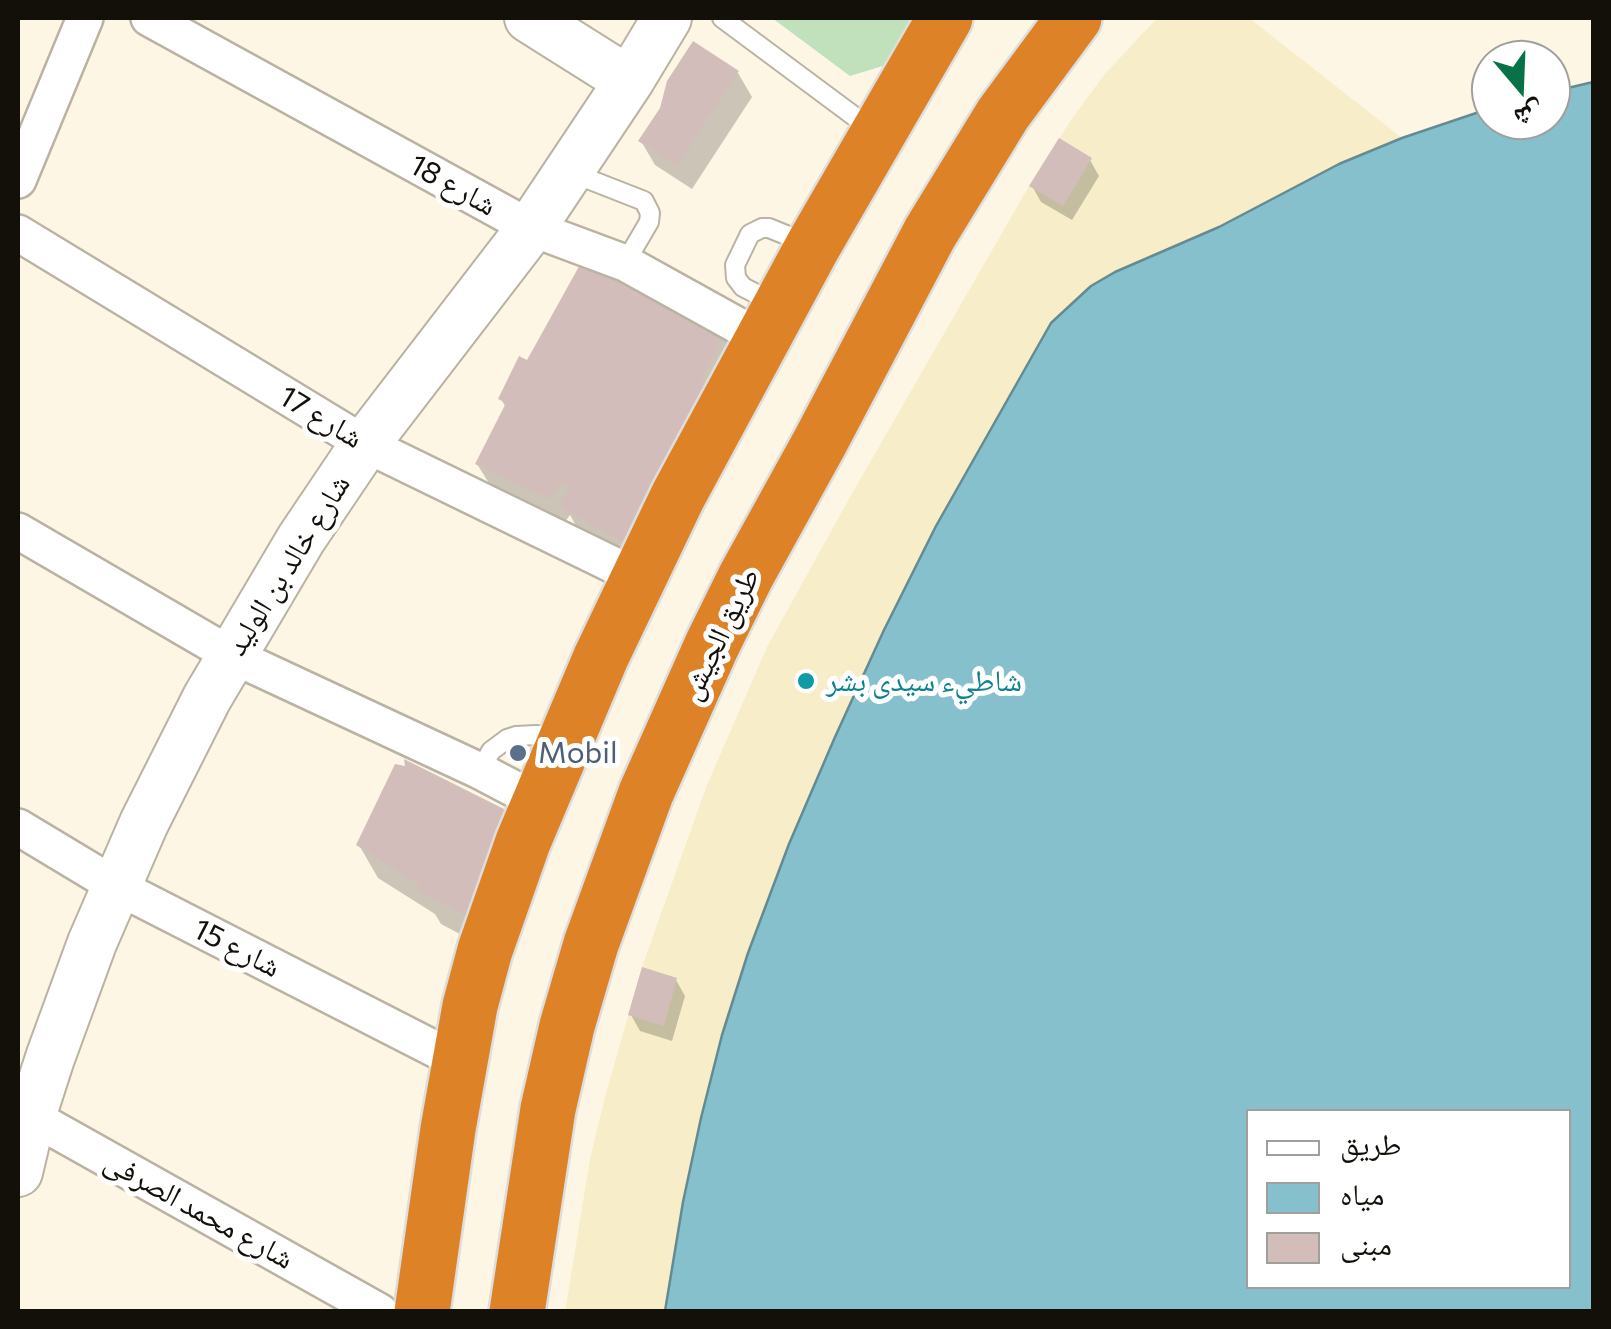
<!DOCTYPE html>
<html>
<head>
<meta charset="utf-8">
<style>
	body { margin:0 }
	#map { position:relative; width:1611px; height:1329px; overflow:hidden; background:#fef6e5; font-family:Commissioner,"Noto Naskh Arabic",sans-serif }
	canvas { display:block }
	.frame { position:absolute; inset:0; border:20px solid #13100a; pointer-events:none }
	.legend { position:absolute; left:1246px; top:1109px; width:325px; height:180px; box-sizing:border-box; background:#fff; border:2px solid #a19f9d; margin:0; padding:12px 18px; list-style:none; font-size:30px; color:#13100a }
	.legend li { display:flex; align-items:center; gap:20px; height:50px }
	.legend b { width:50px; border:2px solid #a19f9d }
	.north { position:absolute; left:1471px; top:40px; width:100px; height:100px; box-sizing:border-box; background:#fff; border:2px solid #a19f9d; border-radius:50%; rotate:161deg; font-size:28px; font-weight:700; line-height:40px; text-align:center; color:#13100a }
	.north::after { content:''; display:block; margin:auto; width:35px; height:45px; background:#077148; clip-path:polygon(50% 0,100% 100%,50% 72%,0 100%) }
</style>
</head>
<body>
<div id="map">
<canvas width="1611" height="1329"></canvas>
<div class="frame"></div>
<ul class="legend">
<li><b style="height:12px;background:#fff"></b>طريق</li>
<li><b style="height:28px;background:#86c0cd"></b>مياه</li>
<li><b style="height:28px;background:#d2bdba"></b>مبنى</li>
</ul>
<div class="north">ش</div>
</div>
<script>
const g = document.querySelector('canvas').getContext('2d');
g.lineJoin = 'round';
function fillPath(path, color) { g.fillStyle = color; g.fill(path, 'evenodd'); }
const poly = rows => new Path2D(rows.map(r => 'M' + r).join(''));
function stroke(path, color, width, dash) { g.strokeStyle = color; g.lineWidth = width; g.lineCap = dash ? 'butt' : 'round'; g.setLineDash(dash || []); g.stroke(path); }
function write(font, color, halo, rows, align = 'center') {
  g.font = font + ' Commissioner,"Noto Naskh Arabic",sans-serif'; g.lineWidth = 10; g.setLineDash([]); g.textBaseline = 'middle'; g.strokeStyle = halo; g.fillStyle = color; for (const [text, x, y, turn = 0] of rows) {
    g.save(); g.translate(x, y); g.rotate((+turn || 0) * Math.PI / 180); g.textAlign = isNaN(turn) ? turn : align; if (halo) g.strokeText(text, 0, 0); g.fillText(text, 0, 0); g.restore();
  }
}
const green = poly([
	[772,18,929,18,896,62,850,76]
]);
const sand = poly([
	[1157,18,1249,18,1402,138,1339,164,1219,227,1115,272,1051,323,936,526,835,737,789,844,748,953,722,1035,701,1118,683,1202,665,1311,565,1312,590,1159,605,1097,642,967,707,785,767,647,850,497,1029,186,1071,120,1104,75]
]);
const water = poly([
	[1593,82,1593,1311,665,1311,683,1202,701,1118,722,1035,748,953,789,844,835,737,884,630,936,526,1051,323,1091,286,1115,272,1219,227,1339,164,1402,138,1491,108,1491,120,1551,120,1551,92,1593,82],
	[1248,1112,1568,1112,1568,1286,1248,1286,1248,1112]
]);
const shadow = poly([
	[738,73,752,97,692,189,655,165,641,141,662,109],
	[1090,160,1099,176,1072,220,1041,202,1032,186],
	[722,334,736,359,650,573,580,533,570,515,564,523,492,488,477,464,506,408,501,399,528,363],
	[359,845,533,849,488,949,441,924,435,914,378,878],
	[676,980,685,996,672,1041,640,1031,631,1015]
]);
const building = poly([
	[693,41,739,71,677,166,638,141,660,108,667,81],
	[1059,138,1092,158,1063,206,1029,186],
	[582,261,724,332,701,380,712,385,636,550,563,509,560,501,570,489,561,484,549,499,475,464,506,403,498,399,519,356,527,360],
	[404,759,516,815,470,918,419,892,419,885,356,845,395,764,405,766],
	[642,967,677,978,664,1026,628,1015]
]);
const lane = poly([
	[722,18,874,131],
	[570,172,644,201,650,213,649,222,625,263],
	[776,304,743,287,736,278,735,265,750,234,762,228,769,228,808,244],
	[480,771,491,751,507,739,516,736,536,735,561,738]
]);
const street = poly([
	[149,18,531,228,625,263,762,339],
	[18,180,85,18],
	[18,233,365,444,638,577],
	[18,531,231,655,480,771,539,802],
	[18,827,116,886,460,1062],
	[18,1109,380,1312]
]);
const secondary = poly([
	[529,18,629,81],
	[18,1172,31,1117,50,1058,92,943,144,823,207,698,301,539,365,444,531,228,629,81,667,18]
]);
const highway = poly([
	[422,1312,448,1129,470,1006,485,950,523,842,601,657,678,496,813,246,945,18],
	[517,1312,548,1109,567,1026,591,944,646,793,712,645,746,576,820,442,930,233,1003,114,1074,18]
]);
const markers = [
	[806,681,10,"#0f9aa8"],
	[518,753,10,"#5c6f8a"]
];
const streetNames = [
	["شارع 18",453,185,29],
	["شارع 17",321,417,31],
	["شارع خالد بن الوليد",288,565,-58],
	["طريق الجيش",720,634,-64],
	["شارع 15",237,948,27],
	["شارع محمد الصرفى",199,1210,29]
];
const cultureNames = [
	["شاطيء سيدى بشر",826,681]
];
const serviceNames = [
	["Mobil",538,753]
];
fillPath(green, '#c0e1bb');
fillPath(sand, '#f7edc8');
fillPath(water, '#86c0cd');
stroke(water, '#648b92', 2.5);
fillPath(shadow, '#0003');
fillPath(building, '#d2bdba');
stroke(lane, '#bab3a3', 22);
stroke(street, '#bab3a3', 40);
stroke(secondary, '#bab3a3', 52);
stroke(highway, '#dededd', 60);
stroke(lane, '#fff', 18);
stroke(street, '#fff', 35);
stroke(secondary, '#fff', 48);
stroke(highway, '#de8227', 55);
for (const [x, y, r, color] of markers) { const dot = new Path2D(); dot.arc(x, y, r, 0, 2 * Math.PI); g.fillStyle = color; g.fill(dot); stroke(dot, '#fff', 4); }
write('30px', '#13100a', '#fff', streetNames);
write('30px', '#0d838f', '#fff', cultureNames, 'left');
write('30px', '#4e5e75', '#fff', serviceNames, 'left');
</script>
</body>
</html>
